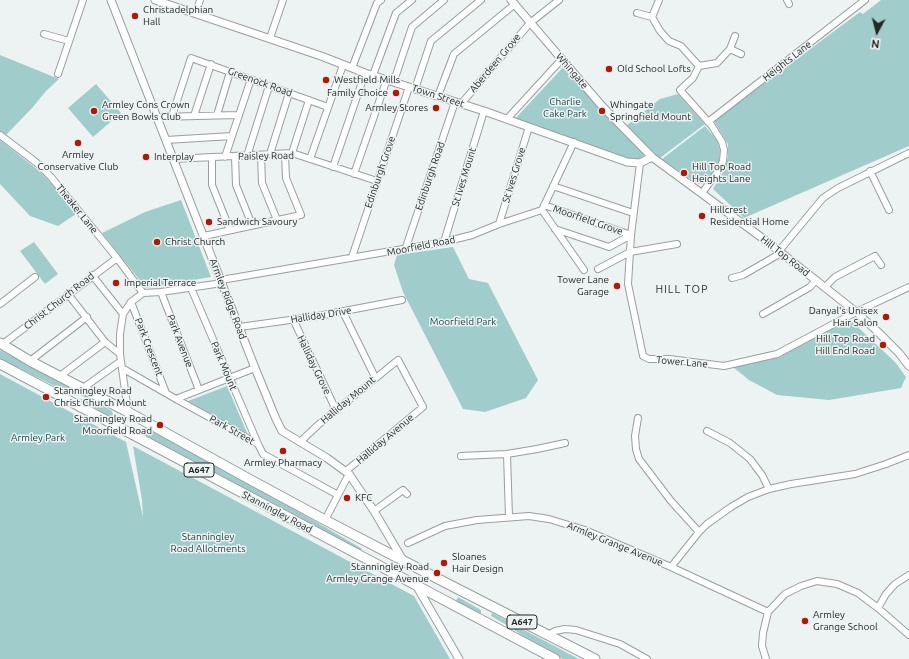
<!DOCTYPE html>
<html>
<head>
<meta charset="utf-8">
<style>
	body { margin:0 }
	#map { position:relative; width:909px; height:659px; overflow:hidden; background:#edf3f3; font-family:Ubuntu,sans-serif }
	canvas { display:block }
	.north { position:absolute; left:857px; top:12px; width:40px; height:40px; -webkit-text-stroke:3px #edf3f3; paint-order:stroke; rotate:187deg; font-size:11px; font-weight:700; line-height:16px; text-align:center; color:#252727 }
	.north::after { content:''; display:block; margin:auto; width:14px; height:18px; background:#252727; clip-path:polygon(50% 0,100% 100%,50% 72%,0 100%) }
</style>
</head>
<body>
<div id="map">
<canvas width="909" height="659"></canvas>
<div class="north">N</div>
</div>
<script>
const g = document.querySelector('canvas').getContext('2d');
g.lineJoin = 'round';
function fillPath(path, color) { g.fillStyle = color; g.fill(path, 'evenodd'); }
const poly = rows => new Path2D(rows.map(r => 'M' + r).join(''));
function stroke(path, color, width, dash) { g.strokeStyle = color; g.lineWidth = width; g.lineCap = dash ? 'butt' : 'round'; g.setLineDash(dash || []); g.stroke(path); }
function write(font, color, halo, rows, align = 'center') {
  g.font = font + ' Ubuntu,sans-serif'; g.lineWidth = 3; g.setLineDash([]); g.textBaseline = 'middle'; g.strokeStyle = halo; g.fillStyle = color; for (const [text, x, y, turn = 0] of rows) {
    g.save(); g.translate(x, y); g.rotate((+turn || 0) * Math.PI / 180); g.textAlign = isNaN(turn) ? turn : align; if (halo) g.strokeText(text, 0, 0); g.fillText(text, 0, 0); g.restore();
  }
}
const green = poly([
	[881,0,909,0,909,146,744,218,713,189,723,172,728,157,728,144,714,121,837,29,860,12,863,14],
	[0,55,59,79,46,91,33,107,6,135,0,131],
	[566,64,646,151,642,159,627,162,513,121],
	[96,84,121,113,93,137,68,108],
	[678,94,705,124,660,158,626,126,660,99],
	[705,126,717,140,720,151,719,162,714,173,706,183,698,184,662,159],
	[0,140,38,170,58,190,76,214,58,226,30,216,0,184],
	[181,200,211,277,146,288,102,233,145,212],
	[34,242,58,274,45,284,20,251],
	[453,247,469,279,488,283,538,380,526,398,485,412,463,409,403,292,394,265,397,255],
	[845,315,895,362,906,377,901,388,829,400,777,395,749,380,728,363,777,351],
	[0,350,88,397,88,398,76,394,75,396,0,359],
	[0,374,126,442,143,517,142,500,133,446,414,596,450,659,0,659],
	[227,386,248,435,188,401],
	[78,398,93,403,95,401,112,411,113,415,111,417,108,416],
	[143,428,146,428,294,508,294,509,361,548,363,553,140,434,141,430],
	[458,597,481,610,481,615,456,601],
	[492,613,579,659,563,659,533,643,510,627,491,616]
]);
const minor = poly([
	[659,0,652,17,660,31,669,41,681,46,699,66,693,78,680,90,712,126,722,142,724,150,723,161,719,170,702,193],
	[787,0,789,4],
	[637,13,652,17],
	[196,14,200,0],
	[44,34,69,41],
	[270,38,283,0],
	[730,49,735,36],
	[699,66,717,63,730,49,741,54],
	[352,68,377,3,381,0],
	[58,74,83,0],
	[373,75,396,13,412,0],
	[394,81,412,27,444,0],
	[415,89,431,41,481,0],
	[438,96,454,54,515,4],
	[461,104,530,23,559,0],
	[217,115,230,72],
	[172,116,191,58,328,107],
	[194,116,211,64],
	[157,117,238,115],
	[507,119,562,59],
	[708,122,865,0],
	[0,135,37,163,51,177,117,258,143,293],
	[166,140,232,136],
	[292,153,309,100],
	[270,154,289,93],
	[261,155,262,183,277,220],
	[235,156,236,185,252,225],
	[247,156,269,86],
	[212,157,212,185,230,230],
	[225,157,251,79],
	[174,159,292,153,377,181],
	[310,159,343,65],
	[640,163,631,235,628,284,643,356,649,359,669,359,724,366,777,354,856,312,909,287],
	[333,167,365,73],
	[870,171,889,210],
	[354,174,387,79],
	[553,186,633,213],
	[544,205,631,235],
	[542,210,584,270],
	[499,224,529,127],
	[555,229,609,247,631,235],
	[204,236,301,215,286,178,285,154],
	[444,242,484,111],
	[405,250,455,102],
	[779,251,823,198,838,188,909,153],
	[352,257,409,87],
	[598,269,630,252,677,244],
	[92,275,123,314],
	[732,278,743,275,781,253],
	[221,280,444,242,472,235,499,224,542,210,574,142],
	[825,287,835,277,875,256,881,265],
	[191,288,258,444],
	[161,292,199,390],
	[68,294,105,342,120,354],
	[131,302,166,393],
	[0,304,35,277],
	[343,312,375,377],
	[763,314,810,287,816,280],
	[293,319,336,410],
	[240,327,318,316,402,300],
	[3,344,117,258],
	[30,361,87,317],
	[122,368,176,399,258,444,263,454,338,495],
	[60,376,105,342],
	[83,388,121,361],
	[176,399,255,368],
	[128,412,120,354,120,334,123,314,131,302,143,293,161,292,222,283],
	[638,418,635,436,636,449,639,459,671,501,699,532],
	[707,431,730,443,750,459,762,475,769,489],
	[300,442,318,425,398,360,423,407,346,471],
	[507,454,537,449,565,443],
	[461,456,507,454,509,517],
	[374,511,403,490,407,494],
	[325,520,349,474],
	[408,543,445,526,477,520,529,516,549,519,585,530,671,567,768,612],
	[671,567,699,532,707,524,731,507,748,497,769,489,791,484,855,474,886,464,909,455],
	[878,608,909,635],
	[548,635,555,631,565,629,576,630,620,644,647,659],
	[766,659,762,646,763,633,768,612,785,594,801,586,817,581,837,584,858,593,878,608,886,594,895,584,909,575]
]);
const tertiary = poly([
	[111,0,255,368,276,419,282,431,327,458,349,474,374,511,404,562],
	[155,0,321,56,365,73,484,111,627,162,640,163,652,157],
	[511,0,602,106,652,157,765,240,856,312,878,332,899,353,909,366],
	[416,585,459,659]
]);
const primary = poly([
	[0,343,30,361,128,412,249,479,325,520,450,585,595,659],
	[0,364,555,659]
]);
const markers = [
	[135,16,4,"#ab1b0a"],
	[609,69,4,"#ab1b0a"],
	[326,80,4,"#ab1b0a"],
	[396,93,4,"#ab1b0a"],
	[436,108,4,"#ab1b0a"],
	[94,111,4,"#ab1b0a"],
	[602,111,4,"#ab1b0a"],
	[78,143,4,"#ab1b0a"],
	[146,157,4,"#ab1b0a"],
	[684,173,4,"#ab1b0a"],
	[702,216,4,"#ab1b0a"],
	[209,222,4,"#ab1b0a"],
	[157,242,4,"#ab1b0a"],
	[116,283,4,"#ab1b0a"],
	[617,286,4,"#ab1b0a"],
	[886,317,4,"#ab1b0a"],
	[883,345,4,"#ab1b0a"],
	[46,397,4,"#ab1b0a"],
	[160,425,4,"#ab1b0a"],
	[283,451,4,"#ab1b0a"],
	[347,498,4,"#ab1b0a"],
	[444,563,4,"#ab1b0a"],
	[437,573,4,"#ab1b0a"],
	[805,621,4,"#ab1b0a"]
];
const shields = [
	[199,470,30],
	[522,622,30]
];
const shieldNames = [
	["A647",199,470],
	["A647",522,622]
];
const poiNames = [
	["Christadelphian",143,10],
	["Hall",143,22],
	["Old School Lofts",617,69],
	["Westfield Mills",334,80],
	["Family Choice",388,93,"right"],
	["Armley Cons Crown",102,105],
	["Green Bowls Club",102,117],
	["Whingate",610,105],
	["Springfield Mount",610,117],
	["Armley Stores",428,108,"right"],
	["Armley",78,155,"center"],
	["Conservative Club",78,167,"center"],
	["Interplay",154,157],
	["Hill Top Road",692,167],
	["Heights Lane",692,179],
	["Hillcrest",710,210],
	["Residential Home",710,222],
	["Sandwich Savoury",217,222],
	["Christ Church",165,242],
	["Tower Lane",609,280,"right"],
	["Garage",609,292,"right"],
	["Imperial Terrace",124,283],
	["Danyal's Unisex",878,311,"right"],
	["Hair Salon",878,323,"right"],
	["Hill Top Road",875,339,"right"],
	["Hill End Road",875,351,"right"],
	["Stanningley Road",54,391],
	["Christ Church Mount",54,403],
	["Stanningley Road",152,419,"right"],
	["Moorfield Road",152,431,"right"],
	["Armley Pharmacy",283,463,"center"],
	["KFC",355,498],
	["Sloanes",452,557],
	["Hair Design",452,569],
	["Stanningley Road",429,567,"right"],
	["Armley Grange Avenue",429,579,"right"],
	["Armley",813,615],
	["Grange School",813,627]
];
const streetNames = [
	["Heights Lane",787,61,-38],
	["Aberdeen Grove",495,63,-50],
	["Whingate",572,71,49],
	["Greenock Road",260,82,20],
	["Town Street",438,96,18],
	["Paisley Road",266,156,-1],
	["Edinburgh Grove",380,172,-71],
	["St Ives Grove",514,175,-73],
	["Edinburgh Road",430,176,-71],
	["St Ives Mount",464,177,-73],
	["Theaker Lane",77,209,51],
	["Moorfield Grove",588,220,19],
	["Moorfield Road",421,246,-11],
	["Hill Top Road",785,256,38],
	["Armley Ridge Road",228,299,69],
	["Christ Church Road",59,301,-38],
	["Halliday Drive",321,315,-9],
	["Park Avenue",180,341,69],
	["Park Crescent",149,347,69],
	["Tower Lane",682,362,5],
	["Halliday Grove",314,365,64],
	["Park Mount",224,366,67],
	["Halliday Mount",348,400,-40],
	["Park Street",232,430,29],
	["Halliday Avenue",385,439,-40],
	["Stanningley Road",277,512,28],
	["Armley Grange Avenue",615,544,22]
];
const parkNames = [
	["Charlie",565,102],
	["Cake Park",565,114],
	["Moorfield Park",463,322],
	["Armley Park",38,438],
	["Stanningley",208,537],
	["Road Allotments",208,549]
];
const neighbourhoodNames = [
	["HILL TOP",682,289]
];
fillPath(green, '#a0cdcb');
stroke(minor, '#999e9e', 8);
stroke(tertiary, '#999e9e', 9);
stroke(primary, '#999e9e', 11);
stroke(minor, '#fff', 6);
stroke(tertiary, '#fff', 7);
stroke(primary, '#fff', 9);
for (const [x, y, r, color] of markers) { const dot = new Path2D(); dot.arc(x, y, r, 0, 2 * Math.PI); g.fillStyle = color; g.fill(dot); stroke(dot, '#edf3f3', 1.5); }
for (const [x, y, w] of shields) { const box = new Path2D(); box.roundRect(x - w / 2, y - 7, w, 14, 3); g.fillStyle = '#edf3f3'; g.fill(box); stroke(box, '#252727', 1); }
write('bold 9px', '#252727', null, shieldNames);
write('10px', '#252727', '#edf3f3', poiNames, 'left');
write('10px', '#252727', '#edf3f3', streetNames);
write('10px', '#183d3c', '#edf3f3', parkNames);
g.letterSpacing = '1px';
write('11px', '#2e3333', '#edf3f3', neighbourhoodNames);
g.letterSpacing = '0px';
</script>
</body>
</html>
